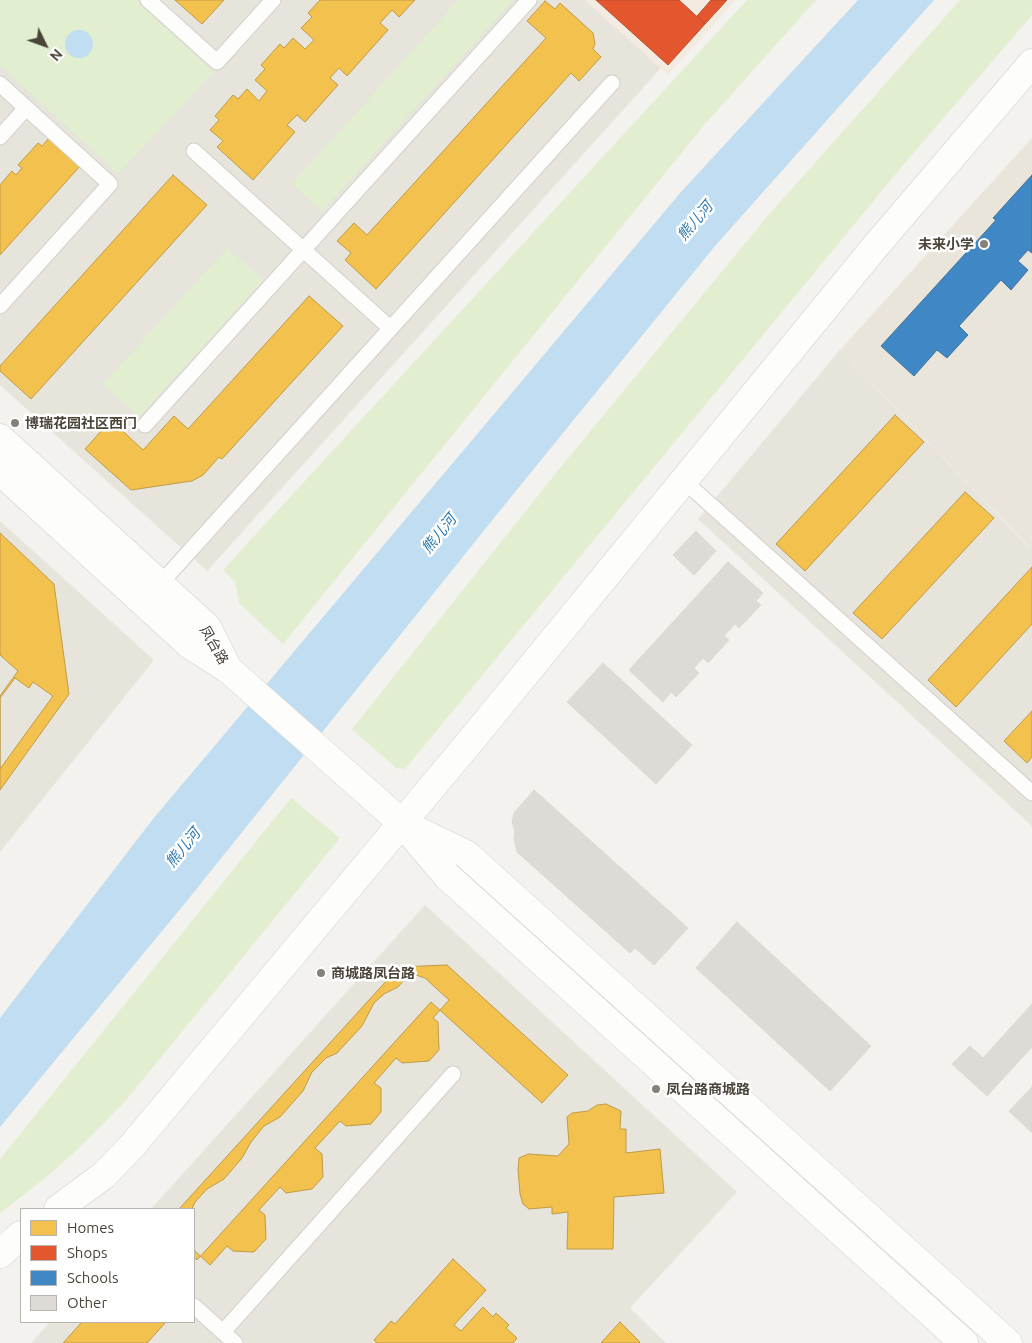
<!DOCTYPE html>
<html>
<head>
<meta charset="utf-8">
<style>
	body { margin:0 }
	#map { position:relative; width:1032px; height:1343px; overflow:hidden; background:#f4f2ee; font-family:Ubuntu,sans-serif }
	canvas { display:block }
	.legend { position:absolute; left:20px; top:1208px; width:175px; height:115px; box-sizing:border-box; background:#fff; border:1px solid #b7b4b0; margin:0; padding:6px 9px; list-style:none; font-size:15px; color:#4b4439 }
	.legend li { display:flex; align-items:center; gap:10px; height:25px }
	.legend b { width:25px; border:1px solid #b7b4b0 }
	.north { position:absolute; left:20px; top:20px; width:50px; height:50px; -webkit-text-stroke:4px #fff; paint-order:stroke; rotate:132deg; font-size:14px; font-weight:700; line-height:20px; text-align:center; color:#4b4439 }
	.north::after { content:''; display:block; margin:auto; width:18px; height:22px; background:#4b4439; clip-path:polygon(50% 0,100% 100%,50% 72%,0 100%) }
</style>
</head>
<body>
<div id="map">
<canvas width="1032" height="1343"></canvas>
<ul class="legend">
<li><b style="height:14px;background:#f2c14e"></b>Homes</li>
<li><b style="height:14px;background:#e4572e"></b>Shops</li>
<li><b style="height:14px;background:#3f88c5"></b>Schools</li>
<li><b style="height:14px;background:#dedbd6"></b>Other</li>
</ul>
<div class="north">N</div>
</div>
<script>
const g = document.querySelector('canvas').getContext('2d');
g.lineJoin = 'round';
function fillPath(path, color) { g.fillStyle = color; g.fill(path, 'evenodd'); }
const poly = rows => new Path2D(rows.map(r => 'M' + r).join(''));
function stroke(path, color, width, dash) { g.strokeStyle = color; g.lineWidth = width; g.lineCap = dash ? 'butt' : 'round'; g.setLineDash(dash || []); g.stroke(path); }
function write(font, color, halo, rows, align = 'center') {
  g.font = font + ' Ubuntu,"Noto Sans SC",sans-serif'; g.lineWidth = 5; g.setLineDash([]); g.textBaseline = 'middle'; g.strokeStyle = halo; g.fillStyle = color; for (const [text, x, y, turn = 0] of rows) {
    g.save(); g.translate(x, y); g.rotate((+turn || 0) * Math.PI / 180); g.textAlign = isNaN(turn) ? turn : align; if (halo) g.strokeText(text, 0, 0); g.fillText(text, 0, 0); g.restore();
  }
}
const residential = poly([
	[0,0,585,0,661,68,207,571,0,385],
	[840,350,1028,547,1032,543,1032,826,698,519],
	[0,521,154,660,0,852],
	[425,905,737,1192,630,1308,666,1343,31,1343,50,1322,194,1322,194,1209,151,1209]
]);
const commercial = poly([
	[585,0,736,0,668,75]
]);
const education = poly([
	[1032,138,1032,543,1029,547,840,350]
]);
const green = poly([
	[0,0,136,0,213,72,118,174,0,65],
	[80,30,93,44,91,52,85,57,68,35,73,31],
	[458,0,513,0,322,211,292,184],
	[747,0,816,0,705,124,283,644,239,603,235,581,223,570],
	[960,0,1032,0,1032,15,904,164,405,769,396,768,352,729,560,468,766,218],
	[227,248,263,280,139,417,103,384],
	[291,798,340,838,127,1099,82,1145,48,1176,0,1213,0,1159]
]);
const water = poly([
	[858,0,934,0,715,246,498,513,186,902,0,1127,0,1018,153,819,681,192],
	'65 44a14 14 0 1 1 28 0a14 14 0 1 1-28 0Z'
]);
const homes = poly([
	[175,0,224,0,202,24,175,0],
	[320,0,415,0,399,17,392,10,380,23,388,30,347,76,339,68,330,78,338,85,305,122,297,115,287,125,295,132,253,180,217,147,223,141,210,130,219,120,215,116,233,95,238,99,247,89,259,101,267,91,255,80,265,69,261,65,280,44,284,48,293,38,305,49,314,40,301,28,312,17,308,13,320,0],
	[545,1,555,9,560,3,593,33,595,44,593,49,601,57,579,81,571,73,376,289,345,260,351,253,337,241,354,223,367,235,546,38,527,21,545,1],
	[51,136,82,164,0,255,0,185,12,171,16,175,22,168,18,165,38,143,42,146,51,136],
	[173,175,207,205,31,399,0,371,0,366,173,175],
	[309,296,343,326,222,459,219,457,203,475,192,481,131,490,85,449,111,420,143,450,174,416,188,429,309,296],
	[895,415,924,442,805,571,776,544,895,415],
	[965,492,994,518,882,639,853,613,965,492],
	[0,533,54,584,69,694,0,790,0,696,18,671,0,655,0,533],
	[1032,567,1032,624,956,707,928,680,1032,567],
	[15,678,29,688,33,682,53,696,0,769,0,698,15,678],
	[1032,711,1032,757,1027,763,1004,741,1032,711],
	[447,965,568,1075,542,1103,431,1002,197,1260,194,1257,194,1209,179,1209,399,967,447,965],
	[410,973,425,978,449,1000,433,1018,438,1022,439,1050,429,1061,402,1063,396,1058,374,1083,381,1088,381,1112,371,1124,346,1126,340,1121,315,1148,322,1154,323,1177,312,1189,286,1193,280,1187,259,1210,265,1215,266,1239,254,1252,233,1251,227,1246,210,1265,194,1250,194,1209,192,1209,195,1202,207,1189,224,1179,242,1158,251,1142,264,1126,280,1117,303,1091,312,1072,326,1058,337,1053,362,1026,374,1003,384,994,398,987,410,973],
	[606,1104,621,1111,620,1129,626,1129,626,1153,660,1149,664,1193,614,1197,613,1249,567,1249,568,1212,552,1214,552,1207,529,1209,523,1204,520,1194,518,1170,519,1158,528,1154,558,1156,569,1144,567,1117,572,1113,588,1111,597,1105,606,1104],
	[453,1259,486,1290,454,1325,461,1331,483,1307,493,1317,496,1313,509,1325,506,1328,517,1338,513,1343,377,1343,374,1340,391,1321,395,1324,453,1259],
	[82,1322,166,1322,147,1343,63,1343,82,1322],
	[620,1322,640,1342,639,1343,601,1343,620,1322]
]);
const shops = poly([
	[596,0,679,0,705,24,668,65,596,0],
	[711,0,727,0,705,24,697,16,711,0]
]);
const schools = poly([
	[1032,175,1032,253,1028,250,1018,261,1028,270,1011,290,1001,280,959,326,968,335,947,358,937,350,914,376,881,346,996,220,993,218,1032,175]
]);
const building = poly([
	[696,531,716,551,694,575,673,555,696,531],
	[728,562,763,593,756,601,761,605,739,628,735,624,724,636,729,640,708,663,703,658,694,668,699,673,676,697,671,692,663,702,629,670,728,562],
	[603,663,692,745,656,784,567,702,603,663],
	[534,790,688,928,654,965,635,948,630,953,517,852,514,838,515,831,512,822,514,813,534,790],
	[737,922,871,1046,830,1091,696,968,737,922],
	[1032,1004,1032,1047,987,1096,952,1064,970,1046,983,1058,1032,1004],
	[1032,1087,1032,1132,1031,1132,1009,1111,1032,1087]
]);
const lane = poly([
	[148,0,217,62,273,0],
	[0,84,110,184,0,306],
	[0,137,26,108],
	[194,151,390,328],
	[145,425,529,0],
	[684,481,1032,793],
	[160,584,612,83],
	[194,1306,235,1343],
	[223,1332,453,1074]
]);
const street = poly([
	[0,438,207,627,228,669],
	[0,471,190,645,228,669,402,823,447,876,964,1343],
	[412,828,466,854,1008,1343],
	[58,1209,104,1175,132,1146,473,738,874,248,1032,63],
	[0,1254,21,1235]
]);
const markers = [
	[984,244,5,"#868178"],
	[15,423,5,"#868178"],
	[321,973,5,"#868178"],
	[656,1089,5,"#868178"]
];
const poiNames = [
	["未来小学",974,244,"right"],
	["博瑞花园社区西门",25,423],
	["商城路凤台路",331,973],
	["凤台路商城路",666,1089]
];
const streetNames = [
	["凤台路",214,645,60]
];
const waterNames = [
	["熊儿河",695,221,-50],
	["熊儿河",439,534,-51],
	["熊儿河",183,848,-51]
];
fillPath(residential, '#e7e4dc');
fillPath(commercial, '#f3ebdf');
fillPath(education, '#eae5da');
fillPath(green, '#e1eecf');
fillPath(water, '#c0ddf1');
fillPath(homes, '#f2c14e');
stroke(homes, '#c09c48', 1);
fillPath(shops, '#e4572e');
stroke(shops, '#b65131', 1);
fillPath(schools, '#3f88c5');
stroke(schools, '#43749b', 1);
fillPath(building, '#dedbd6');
stroke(building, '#dcd9d4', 1);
stroke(lane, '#d2d0cb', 17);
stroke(street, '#d2d0cb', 29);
stroke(lane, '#fdfdfc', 15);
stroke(street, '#fdfdfc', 28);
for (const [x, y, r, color] of markers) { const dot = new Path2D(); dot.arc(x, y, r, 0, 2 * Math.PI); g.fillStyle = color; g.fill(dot); stroke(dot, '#fff', 2); }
write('bold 14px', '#4b4439', '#fff', poiNames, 'left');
write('14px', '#4b4439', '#fff', streetNames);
write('italic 15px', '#2e7ab2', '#fff', waterNames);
</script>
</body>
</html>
